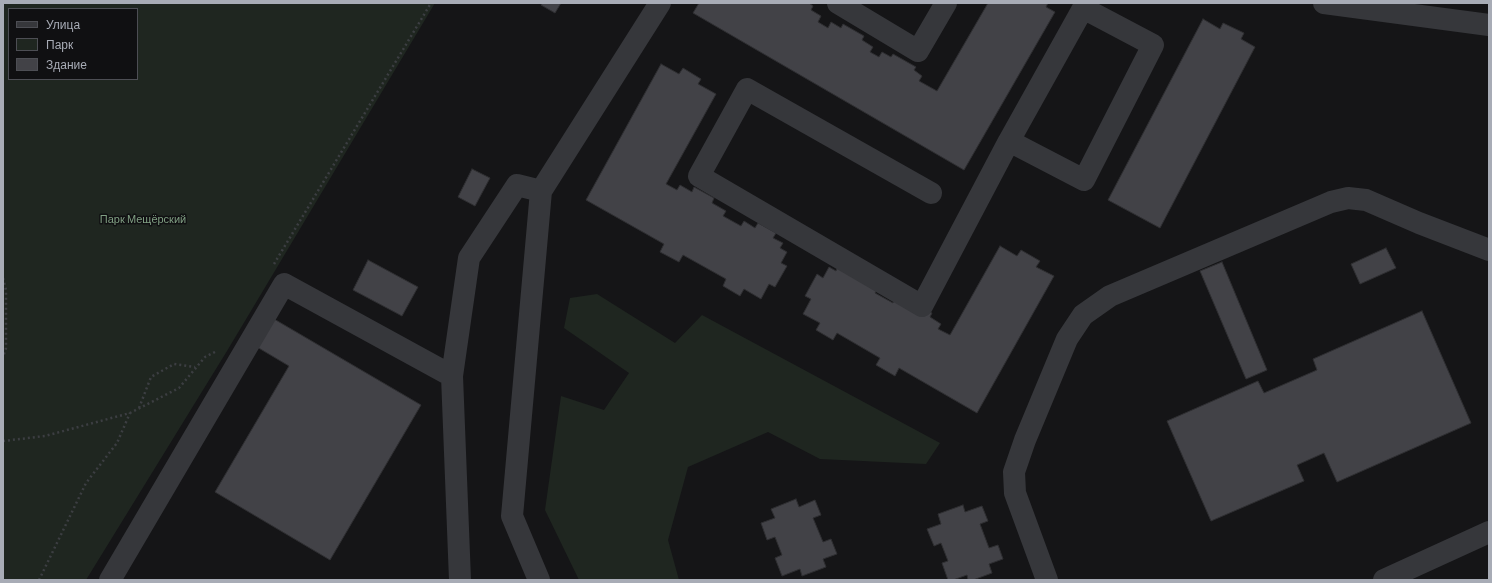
<!DOCTYPE html>
<html>
<head>
<meta charset="utf-8">
<style>
	body { margin:0 }
	#map { position:relative; width:1492px; height:583px; overflow:hidden; background:#151517; font-family:Barlow,sans-serif }
	canvas { display:block }
	.frame { position:absolute; inset:0; border:4px solid #a8acb6; pointer-events:none }
	.legend { position:absolute; left:8px; top:8px; width:130px; height:72px; box-sizing:border-box; background:#101012; border:1px solid #4d4e54; margin:0; padding:5px 7px; list-style:none; font-size:12px; color:#a8acb6 }
	.legend li { display:flex; align-items:center; gap:8px; height:20px }
	.legend b { width:20px; border:1px solid #4d4e54 }
</style>
</head>
<body>
<div id="map">
<canvas width="1492" height="583"></canvas>
<div class="frame"></div>
<ul class="legend">
<li><b style="height:5px;background:#36373b"></b>Улица</li>
<li><b style="height:11px;background:#1f2620"></b>Парк</li>
<li><b style="height:11px;background:#424247"></b>Здание</li>
</ul>
</div>
<script>
const g = document.querySelector('canvas').getContext('2d');
g.lineJoin = 'round';
function fillPath(path, color) { g.fillStyle = color; g.fill(path, 'evenodd'); }
const poly = rows => new Path2D(rows.map(r => 'M' + r).join(''));
function stroke(path, color, width, dash) { g.strokeStyle = color; g.lineWidth = width; g.lineCap = dash ? 'butt' : 'round'; g.setLineDash(dash || []); g.stroke(path); }
function write(font, color, halo, rows, align = 'center') {
  g.font = font + ' Barlow,sans-serif'; g.lineWidth = 3; g.setLineDash([]); g.textBaseline = 'middle'; g.strokeStyle = halo; g.fillStyle = color; for (const [text, x, y, turn = 0] of rows) {
    g.save(); g.translate(x, y); g.rotate((+turn || 0) * Math.PI / 180); g.textAlign = isNaN(turn) ? turn : align; if (halo) g.strokeText(text, 0, 0); g.fillText(text, 0, 0); g.restore();
  }
}
const green = poly([
	[3,3,435,3,227,351,86,580,3,580],
	[9,9,137,9,137,79,9,79],
	[597,294,675,343,702,315,940,443,926,464,820,459,768,432,688,467,668,540,679,580,579,580,545,510,561,396,604,410,629,373,564,328,570,298]
]);
const building = poly([
	[542,3,561,3,555,13,541,5,542,3],
	[699,3,809,3,813,6,811,10,821,16,818,22,828,28,831,22,841,28,843,24,864,36,862,40,873,47,870,52,879,57,882,52,891,57,893,54,916,67,914,70,922,76,919,81,937,91,988,3,1048,3,1046,7,1055,12,964,170,693,13,699,3],
	[1203,19,1220,29,1223,23,1244,33,1241,39,1255,47,1160,228,1108,200,1203,19],
	[661,64,679,74,683,68,701,79,698,84,716,94,666,184,677,190,680,185,692,192,694,187,714,198,712,203,726,211,723,216,741,226,744,221,755,228,758,223,776,233,773,238,783,243,780,248,787,252,781,263,787,266,775,287,769,284,761,299,744,289,740,296,723,286,726,279,683,255,679,262,660,252,664,244,586,200,661,64],
	[472,169,490,178,475,206,458,197,472,169],
	[1000,246,1017,256,1021,250,1040,261,1036,267,1054,276,977,413,899,368,895,376,876,365,880,358,837,333,833,340,816,330,820,323,803,314,811,299,805,296,817,274,823,278,829,267,836,271,838,266,878,288,875,293,893,303,895,298,912,302,932,313,930,317,941,324,938,329,950,335,1000,246],
	[1386,248,1396,268,1360,284,1351,264,1386,248],
	[368,260,418,287,402,316,353,290,368,260],
	[1222,262,1267,370,1246,379,1200,271,1222,262],
	[1422,311,1471,423,1337,482,1324,453,1297,465,1304,481,1211,521,1167,421,1258,381,1264,393,1317,370,1313,359,1422,311],
	[274,319,421,405,330,560,215,492,289,366,257,347,274,319],
	[796,499,799,507,815,500,821,515,813,518,823,542,831,539,837,554,823,559,826,567,802,576,800,569,782,576,775,558,782,555,775,537,767,540,761,523,775,518,771,509,796,499],
	[963,505,965,512,982,506,988,521,980,524,989,548,998,545,1003,559,989,564,992,573,973,580,968,580,967,575,953,580,948,580,942,563,948,561,941,543,934,546,927,529,941,524,938,514,963,505]
]);
const path = poly([
	[274,264,431,3],
	[3,278,6,290,6,348,3,357],
	[139,408,151,377,174,364,195,367],
	[3,441,45,436,130,413,179,388,205,357,217,351],
	[39,580,86,483,117,443,130,413]
]);
const minor = poly([
	[838,3,918,51,946,3],
	[1324,3,1489,25],
	[1009,141,1084,180,1153,45,1083,8],
	[931,193,747,89,699,176,922,306,1009,141,1086,3],
	[452,376,469,258,517,185,541,191],
	[110,580,284,284,452,376,460,580],
	[539,580,512,516,541,191,660,3],
	[1047,580,1015,493,1014,472,1025,440,1067,339,1083,315,1110,296,1331,202,1348,198,1366,200,1419,223,1489,250],
	[1384,580,1489,532]
]);
const parkNames = [
	["Парк Мещёрский",143,219]
];
fillPath(green, '#1f2620');
fillPath(building, '#424247');
stroke(building, '#2f2f32', 1);
stroke(path, '#3c3e42', 2.5, [2, 3]);
stroke(minor, '#36373b', 22);
write('11px', '#809f83', '#101012', parkNames);
</script>
</body>
</html>
